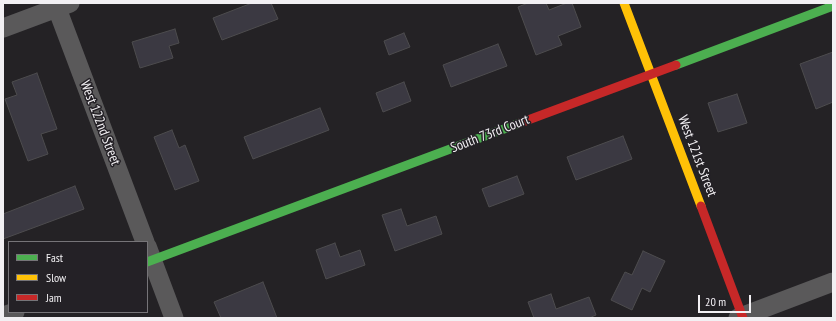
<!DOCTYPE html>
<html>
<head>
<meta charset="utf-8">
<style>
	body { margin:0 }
	#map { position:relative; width:836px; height:321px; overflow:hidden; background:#242225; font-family:"PT Sans Narrow",sans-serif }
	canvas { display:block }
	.frame { position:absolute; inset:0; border:4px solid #f2f0f3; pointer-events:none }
	.legend { position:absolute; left:8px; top:241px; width:140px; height:72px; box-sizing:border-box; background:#242126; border:1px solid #767478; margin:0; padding:5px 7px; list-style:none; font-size:12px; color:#f2f0f3 }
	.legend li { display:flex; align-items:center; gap:8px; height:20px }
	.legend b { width:20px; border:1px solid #767478 }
	.scale { position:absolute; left:698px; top:295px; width:53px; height:18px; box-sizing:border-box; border:2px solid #f2f0f3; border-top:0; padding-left:5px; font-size:12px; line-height:14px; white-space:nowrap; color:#f2f0f3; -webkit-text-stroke:3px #242126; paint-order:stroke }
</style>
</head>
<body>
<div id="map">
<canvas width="836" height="321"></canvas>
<div class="frame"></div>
<ul class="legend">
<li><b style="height:5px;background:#4caf50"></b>Fast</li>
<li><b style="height:5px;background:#ffc107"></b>Slow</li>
<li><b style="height:5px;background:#c62828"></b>Jam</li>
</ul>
<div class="scale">20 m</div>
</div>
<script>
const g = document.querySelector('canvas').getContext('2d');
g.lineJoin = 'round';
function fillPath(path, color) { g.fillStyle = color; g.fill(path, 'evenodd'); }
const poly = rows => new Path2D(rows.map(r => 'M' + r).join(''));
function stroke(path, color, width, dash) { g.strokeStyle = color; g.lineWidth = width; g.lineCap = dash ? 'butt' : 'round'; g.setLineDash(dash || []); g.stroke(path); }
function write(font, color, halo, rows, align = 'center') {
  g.font = font + ' "PT Sans Narrow",sans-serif'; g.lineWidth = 3; g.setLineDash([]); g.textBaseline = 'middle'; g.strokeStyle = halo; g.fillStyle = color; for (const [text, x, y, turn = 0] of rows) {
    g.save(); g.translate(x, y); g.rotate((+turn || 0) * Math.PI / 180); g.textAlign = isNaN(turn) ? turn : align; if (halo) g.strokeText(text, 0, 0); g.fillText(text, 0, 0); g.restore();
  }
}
const building = poly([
	[252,3,271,3,278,19,222,40,213,18,252,3],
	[528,3,546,3,549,10,567,3,572,3,581,27,558,36,562,45,536,55,518,7,528,3],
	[175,29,179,43,169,46,173,58,140,68,132,42,175,29],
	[404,33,410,47,389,55,384,41,404,33],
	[498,44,507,66,451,87,443,65,498,44],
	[833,52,833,102,816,109,800,64,833,52],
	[37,73,57,129,41,134,48,154,28,161,5,99,17,95,12,82,37,73],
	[404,82,411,101,383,112,376,93,404,82],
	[737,94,747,123,718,132,708,103,737,94],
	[320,108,329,130,253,159,244,137,320,108],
	[172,130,179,148,185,145,199,181,175,190,154,137,172,130],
	[623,136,632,159,576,180,567,157,623,136],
	[517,176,524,194,489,207,482,189,517,176],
	[75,186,84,209,3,239,3,214,75,186],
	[401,209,407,226,436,216,442,234,395,251,382,215,401,209],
	[335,243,340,257,360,250,365,265,326,279,316,250,335,243],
	[643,251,665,261,650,292,642,288,632,310,611,300,625,272,632,275,643,251],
	[263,282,277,318,221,318,214,302,263,282],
	[551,294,556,309,589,297,596,315,589,318,534,318,528,302,551,294]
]);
const street = poly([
	[55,3,145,242],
	[3,28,70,3],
	[147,246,174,318],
	[3,316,15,312],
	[738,318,833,282]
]);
const fast = poly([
	[676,65,833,6],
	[147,262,520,123]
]);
const slow = poly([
	[624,3,701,206]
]);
const jam = poly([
	[520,123,676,65],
	[701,206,743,318]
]);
const streetNames = [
	["West 122nd Street",100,123,69],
	["South 73rd Court",490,134,-21],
	["West 121st Street",697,156,69]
];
fillPath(building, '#3b3942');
stroke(building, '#4d4c4e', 1);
stroke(street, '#5a595a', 19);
stroke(fast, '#4caf50', 9);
stroke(slow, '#ffc107', 9);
stroke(jam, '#c62828', 9);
write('14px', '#f2f0f3', '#242126', streetNames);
</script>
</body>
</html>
